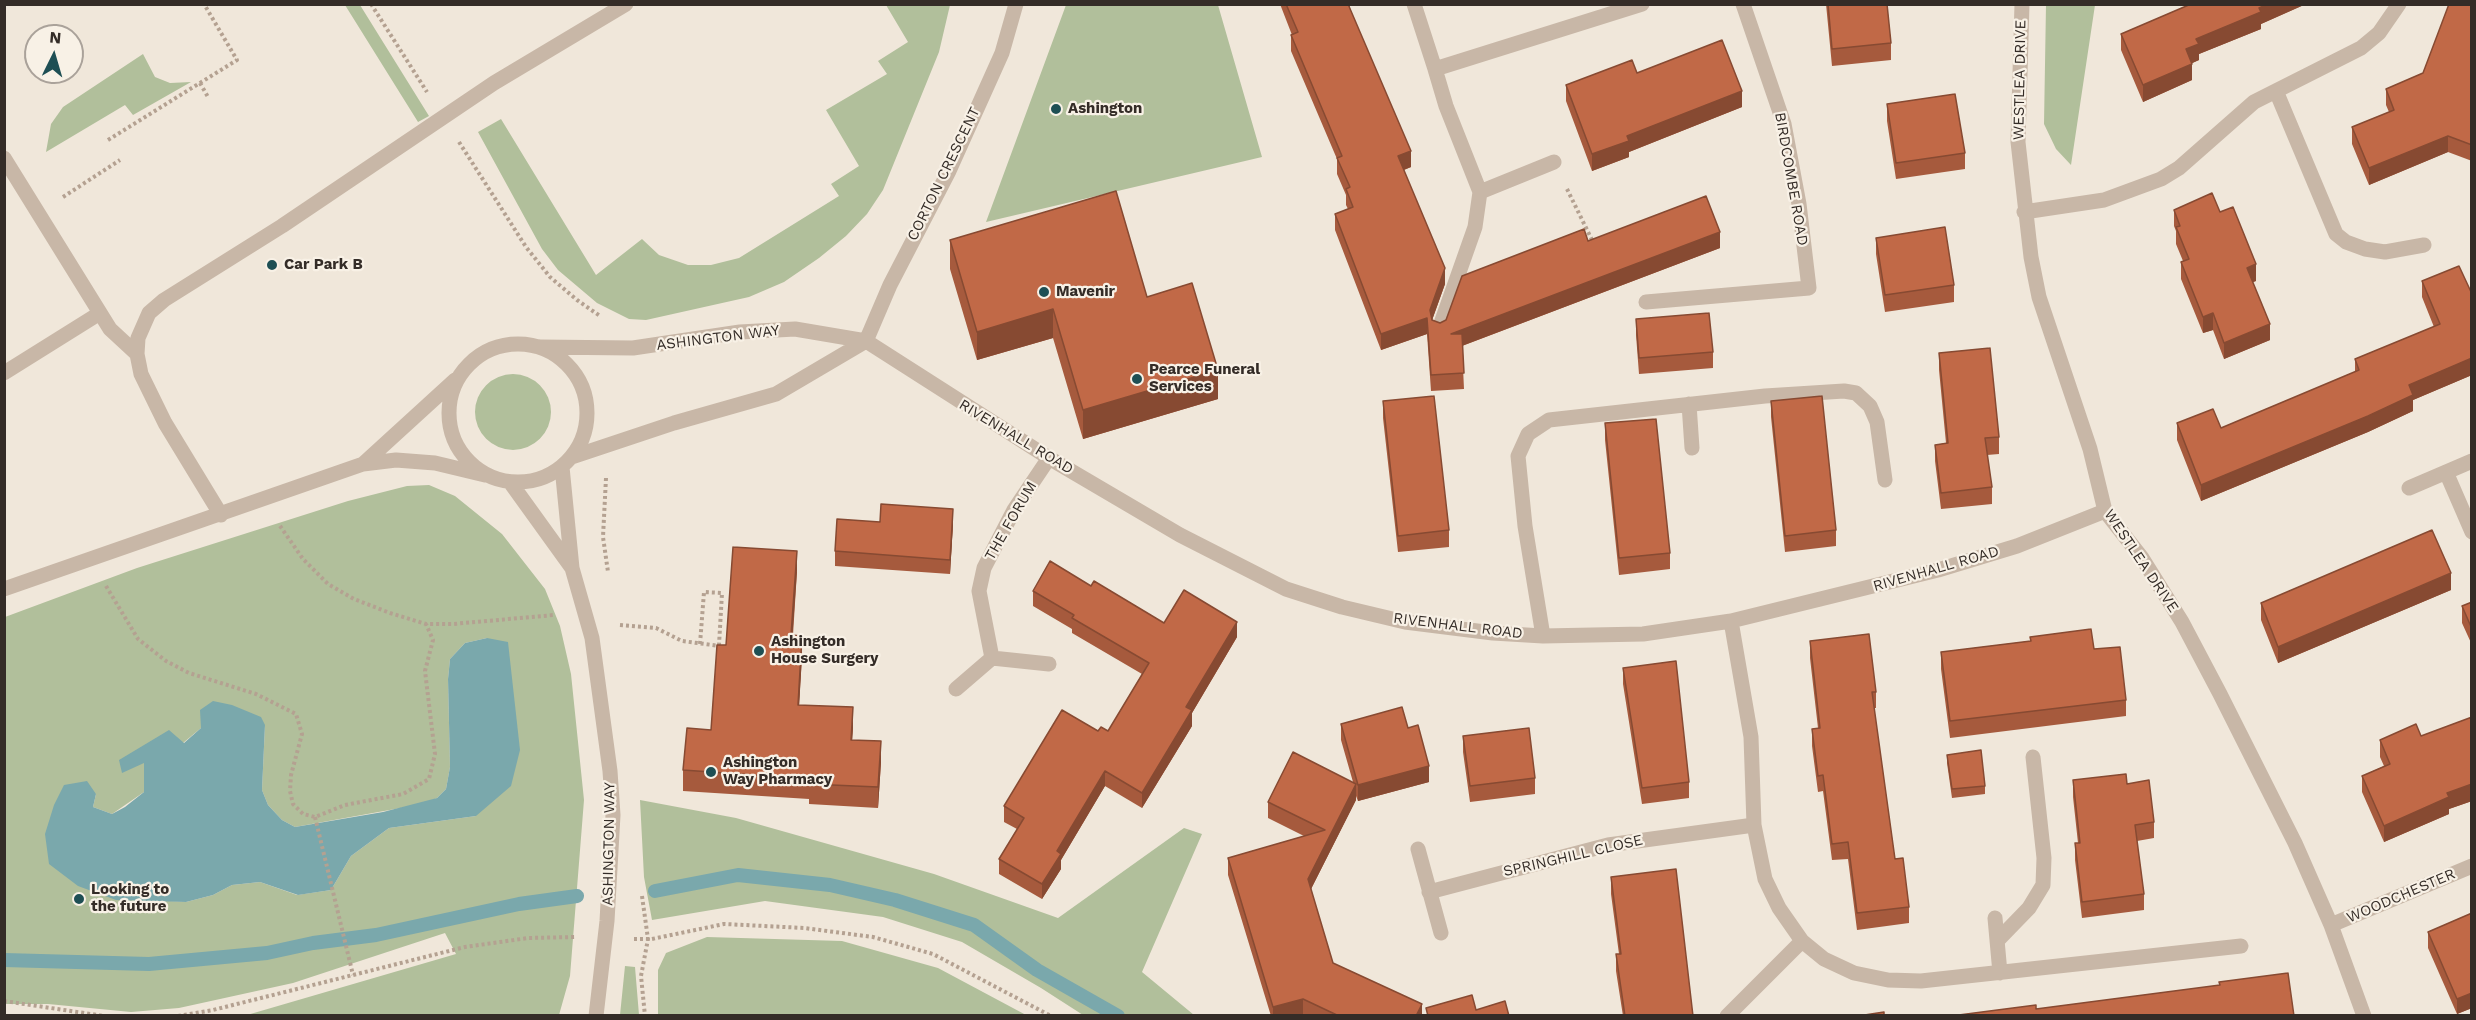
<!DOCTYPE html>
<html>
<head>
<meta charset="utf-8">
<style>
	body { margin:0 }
	#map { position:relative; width:2476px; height:1020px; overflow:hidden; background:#f0e7da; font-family:"Work Sans",sans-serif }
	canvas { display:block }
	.frame { position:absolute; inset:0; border:6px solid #342c27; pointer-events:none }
	.north { position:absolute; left:24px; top:24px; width:60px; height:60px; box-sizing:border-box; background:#f8f1e6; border:2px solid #aaa29a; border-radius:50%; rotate:5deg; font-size:16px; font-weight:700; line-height:24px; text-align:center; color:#342c27 }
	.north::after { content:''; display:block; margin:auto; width:21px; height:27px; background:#1e4f54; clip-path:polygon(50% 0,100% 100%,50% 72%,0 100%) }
</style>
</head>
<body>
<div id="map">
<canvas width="2476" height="1020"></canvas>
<div class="frame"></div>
<div class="north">N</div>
</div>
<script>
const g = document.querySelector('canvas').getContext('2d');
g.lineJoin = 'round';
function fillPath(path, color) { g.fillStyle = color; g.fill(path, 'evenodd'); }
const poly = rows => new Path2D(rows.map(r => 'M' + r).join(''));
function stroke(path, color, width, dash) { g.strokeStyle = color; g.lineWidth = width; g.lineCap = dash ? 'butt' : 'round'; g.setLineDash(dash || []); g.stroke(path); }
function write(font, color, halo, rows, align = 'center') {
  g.font = font + ' "Work Sans",sans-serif'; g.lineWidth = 4.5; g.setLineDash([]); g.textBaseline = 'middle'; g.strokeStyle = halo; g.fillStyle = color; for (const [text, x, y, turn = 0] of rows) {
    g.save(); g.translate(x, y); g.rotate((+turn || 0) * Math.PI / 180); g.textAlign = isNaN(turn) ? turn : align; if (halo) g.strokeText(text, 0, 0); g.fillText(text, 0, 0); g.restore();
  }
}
const green = poly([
	[345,5,360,5,429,116,418,122],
	[886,5,950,5,939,52,883,190,867,214,846,236,819,258,784,282,749,297,646,320,629,319,597,303,558,270,542,249,478,132,501,119,596,275,642,239,659,255,688,265,711,265,739,258,839,196,831,184,859,166,826,110,887,74,878,61,908,42],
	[1066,5,1218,5,1262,157,986,222],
	[2046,5,2095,5,2071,165,2056,149,2044,124],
	[143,54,155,77,170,83,191,82,133,115,125,105,46,152,51,124,63,107],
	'475 412a38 38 0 1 1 76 0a38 38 0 1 1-76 0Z',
	[429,485,455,496,502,534,545,589,560,626,571,674,584,800,570,976,559,1015,247,1015,456,954,445,933,293,983,179,1008,131,1012,48,1004,5,1004,5,617,137,568,348,501,407,486],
	[487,638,476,816,389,828,351,856,331,890,297,895,260,882,232,885,213,895,186,902,152,900,64,785,96,794,93,807,112,814,144,792,144,762,183,743,201,728,265,725,262,790,268,805,282,820,295,827,423,804,437,798,446,789,450,767,448,679,450,659,465,643],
	[640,800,736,818,934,874,1058,918,1184,828,1202,834,1142,972,1194,1015,1083,1015,1041,988,962,942,883,917,765,901,652,920,644,877],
	[707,937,842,941,938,968,1026,1015,658,1015,658,970,666,953],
	[625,966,635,967,639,1015,620,1015]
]);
const water = poly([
	[487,638,508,642,520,750,511,786,476,816,389,828,351,856,331,890,298,895,260,882,232,885,213,895,186,902,116,900,78,886,49,864,45,834,54,805,64,785,87,781,96,794,93,807,112,814,125,807,144,792,144,763,122,773,119,760,169,730,184,743,201,728,200,710,213,701,232,705,261,717,265,725,262,790,268,805,282,820,295,827,383,812,437,798,446,789,450,767,448,679,450,659,465,643]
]);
const stream = poly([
	[655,891,738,875,830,885,895,900,974,925,1037,970,1118,1016],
	[4,960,149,964,267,953,313,943,376,935,519,904,577,896]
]);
const path = poly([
	[371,4,427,92],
	[200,83,208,97],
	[108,140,237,60,204,4],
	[459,142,526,247,550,277,577,300,600,316],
	[1567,189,1593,242],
	[63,197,120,160],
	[606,478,603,537,608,572],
	[280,526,303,559,328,584,354,599,390,613,426,624,453,624,554,615],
	[106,586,138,639,166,661,189,673,256,694,296,714,302,734,291,775,290,791,293,804,303,814,315,817,345,805,403,794,429,779,435,754,425,671,433,640,426,624],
	[620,625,656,628,682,641,720,646],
	[700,644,704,592,722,593,719,645],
	[315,817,353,975],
	[642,896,648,939,641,976,645,1016],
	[634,939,652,939,724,924,804,928,873,937,933,954,1051,1016],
	[4,1001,104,1016],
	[178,1016,213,1010,465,947,528,938,575,937]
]);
const minor = poly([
	[1414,4,1435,69,1642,4],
	[2022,4,2018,142,2031,257,2039,297,2090,449,2105,511,2142,558,2182,622,2220,694,2295,843,2331,925,2364,1016],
	[1435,69,1446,106,1480,192,1554,162],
	[2276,91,2336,234,2346,242,2365,249,2385,252,2424,245],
	[4,158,110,329,137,354],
	[2024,212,2104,200,2161,179,2179,168,2254,102,2361,48,2379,33,2399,4],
	[1646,302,1809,288,1799,204,1784,124,1743,4],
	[1439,329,1475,227,1480,192],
	[866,341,890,285,949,171,1002,53,1016,4],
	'449 413a69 69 0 1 1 138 0a69 69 0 1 1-138 0Z',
	[540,347,633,348,740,332,795,329,866,341,1049,458,1180,535,1286,589,1342,607,1405,622,1493,633,1543,636,1643,634,1731,621,1938,570,2017,546,2105,511],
	[4,373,100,313],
	[1689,404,1692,448],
	[572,457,674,423,776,394,866,341],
	[363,464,455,380],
	[562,467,572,568,592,638,610,771,613,815,607,921,596,1016],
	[2446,472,2472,532],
	[510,482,572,568],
	[2409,488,2472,461],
	[221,515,165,423,141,374,137,354,138,338,149,313,164,300,282,226,494,83,626,4],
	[4,589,363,464,396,460,435,463,485,475],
	[1731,621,1751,737,1754,825,1765,879,1779,908,1802,941,1824,959,1854,973,1888,980,1921,981,2241,946],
	[1543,636,1525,526,1518,456,1528,434,1549,420,1765,396,1844,391,1856,393,1870,406,1877,422,1885,480],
	[992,658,1049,664],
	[956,689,992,658,979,591,984,568,1014,510,1049,458],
	[1418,849,1441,933],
	[1429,892,1608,845,1754,825],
	[1995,918,2000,973],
	[2331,925,2472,866],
	[1997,941,2029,908,2043,885,2044,858,2033,757],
	[1727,1016,1802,941]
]);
const wall = poly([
	[1280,4,1350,4,1350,8,1411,167,1404,170,1445,284,1432,320,1440,323,1588,241,1720,248,1462,346,1464,389,1431,391,1427,334,1381,350,1335,230,1335,214,1348,209,1346,205,1346,195,1337,174,1337,159,1291,51,1291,35,1292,35],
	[1826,4,1887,4,1891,43,1891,60,1832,66],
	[2186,4,2306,4,2261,24,2261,29,2199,54,2199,60,2192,63,2192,80,2143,102,2121,50,2121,34,2186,6],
	[2472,4,2472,161,2448,152,2369,185,2352,144,2352,127,2389,112,2386,105,2386,89,2423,73],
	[1637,73,1742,107,1629,152,1629,157,1592,171,1566,101,1566,85],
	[1887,104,1965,153,1965,169,1896,179,1887,121],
	[2174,210,2220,212,2256,281,2253,282,2270,340,2224,359,2213,330,2203,333,2181,279,2181,262,2183,261,2176,244,2176,231,2174,226],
	[1876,238,1954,285,1954,302,1885,312,1876,254],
	[950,240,1147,297,1218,399,1083,439,1053,338,977,360,950,269],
	[2422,281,2472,294,2472,375,2413,400,2413,411,2368,432,2201,501,2177,440,2177,423,2221,428,2355,372,2355,359,2434,327,2422,297],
	[1636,319,1713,352,1713,368,1639,374,1636,335],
	[1939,353,1999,437,1999,454,1987,455,1992,487,1992,504,1941,509,1935,461,1935,445,1946,443,1939,370],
	[1383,401,1449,530,1449,547,1398,552,1383,418],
	[1771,401,1836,530,1836,546,1785,552,1771,417],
	[1605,423,1670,553,1670,569,1619,575,1605,440],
	[880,522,953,524,950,574,835,566,835,551],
	[797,571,793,635,802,656,799,705,853,727,852,740,881,762,878,808,809,804,809,799,683,791,683,770,711,730,726,645],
	[1091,586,1164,623,1237,637,1192,713,1192,726,1142,808,1105,786,1061,860,1061,869,1042,899,999,874,999,859,1017,829,1004,822,1004,806,1098,731,1108,731,1142,674,1072,633,1072,629,1033,606,1033,591],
	[2451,590,2278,663,2261,620,2261,603],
	[2472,602,2472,645,2462,623,2462,606],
	[2030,637,2094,649,2126,700,2126,716,1950,738,1941,669,1941,652,2030,641],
	[1810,641,1876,692,1876,708,1874,708,1895,859,1909,907,1909,923,1857,930,1848,859,1832,860,1823,791,1818,792,1812,746,1812,729,1818,728,1810,658],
	[1623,668,1689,782,1689,798,1642,804,1623,684],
	[2472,717,2472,801,2449,809,2449,814,2384,842,2362,792,2362,776,2384,766,2380,757,2380,740,2421,736],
	[1341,724,1408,728,1429,782,1358,801,1356,796,1356,800,1311,889,1333,963,1422,1016,1271,1016,1228,875,1228,858,1304,836,1268,818,1268,802,1353,782,1341,740],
	[1463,736,1535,778,1535,794,1470,802,1463,752],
	[1947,755,1985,786,1985,794,1952,798,1947,763],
	[2073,780,2127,784,2154,822,2154,838,2137,841,2144,894,2144,910,2082,918,2075,860,2075,843,2078,843,2073,797],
	[1611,877,1693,1016,1623,1016,1616,971,1616,954,1619,954,1611,894],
	[2472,913,2472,1008,2457,1014,2428,948,2428,932]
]);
const shadedWall = poly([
	[2268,4,2306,4,2261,24,2261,29,2199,54,2199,60,2186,66,2186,49,2196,39],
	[2192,64,2192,80,2143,102,2143,85],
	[1742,91,1742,107,1629,152,1629,157,1592,171,1592,154,1627,136],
	[2448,136,2448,152,2369,185,2369,168],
	[1411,151,1411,167,1398,172,1398,156],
	[1720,232,1720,248,1451,350,1451,334],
	[2256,264,2256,281,2247,284,2247,268],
	[1445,268,1445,284,1430,326,1430,310],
	[1053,309,1053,338,977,360,977,332],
	[2213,313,2213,330,2203,333,2203,317],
	[1427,318,1427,334,1381,350,1381,334],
	[2270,324,2270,340,2224,359,2224,343],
	[2472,358,2472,375,2413,400,2413,411,2368,432,2201,501,2201,485,2409,385],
	[1218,370,1218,399,1083,439,1083,410],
	[953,509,953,524,950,574,950,560],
	[797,551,797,571,791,655,791,635],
	[2451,573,2451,590,2278,663,2278,647],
	[1237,622,1237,637,1192,713,1192,726,1142,808,1142,793,1186,707],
	[802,636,802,656,798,725,798,705],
	[853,707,853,727,851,761,851,740],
	[881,741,881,762,878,808,878,787],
	[1429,766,1429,782,1358,801,1358,785],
	[1105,771,1105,786,1061,860,1061,869,1042,899,1042,884,1057,851],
	[1356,784,1356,800,1308,895,1308,879],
	[2472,784,2472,801,2449,809,2449,814,2384,842,2384,826,2447,793],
	[2472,993,2472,1008,2457,1014,2457,999],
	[1303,999,1303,1015,1273,1016,1273,1007],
	[1422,1004,1422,1016,1416,1016]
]);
const building = poly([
	[1286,4,1348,4,1411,151,1398,156,1445,268,1430,310,1432,320,1440,323,1446,320,1462,276,1584,229,1588,241,1706,196,1720,232,1451,334,1462,334,1464,373,1431,375,1427,318,1381,334,1335,214,1353,207,1346,189,1350,187,1337,158,1342,156,1291,35,1298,32,1286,4],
	[1828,4,1887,4,1891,43,1832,49,1828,4],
	[2191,4,2268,4,2259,8,2261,12,2196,39,2199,44,2186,49,2192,64,2143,85,2121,34,2191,4],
	[2449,4,2472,4,2472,145,2448,136,2369,168,2352,127,2394,110,2386,89,2423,73,2449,4],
	[1722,40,1742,91,1627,136,1629,141,1592,154,1566,85,1632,60,1637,73,1722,40],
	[1955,94,1965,153,1896,163,1887,104,1955,94],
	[1116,191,1147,297,1192,283,1218,370,1083,410,1053,309,977,332,950,240,1116,191],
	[2212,193,2220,212,2233,207,2256,264,2247,268,2270,324,2224,343,2213,313,2203,317,2181,262,2189,259,2176,227,2180,226,2174,210,2212,193],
	[1945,227,1954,285,1885,295,1876,238,1945,227],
	[2459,266,2472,294,2472,358,2409,385,2413,395,2368,416,2201,485,2177,423,2213,409,2221,428,2359,370,2355,359,2440,324,2422,281,2459,266],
	[1709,313,1713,352,1639,358,1636,319,1709,313],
	[1990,348,1999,437,1985,438,1992,487,1941,493,1935,445,1948,443,1939,353,1990,348],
	[1434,396,1449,530,1398,536,1383,401,1434,396],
	[1822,396,1836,530,1785,536,1771,401,1822,396],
	[1656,419,1670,553,1619,558,1605,423,1656,419],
	[881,504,953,509,950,560,835,551,837,519,880,522,881,504],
	[2432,530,2451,573,2278,647,2261,603,2432,530],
	[733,547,797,551,791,635,802,636,798,705,853,707,851,740,881,741,878,787,809,784,809,779,683,770,687,728,711,730,717,645,726,645,733,547],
	[1050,561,1091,586,1094,581,1164,623,1184,590,1237,622,1186,707,1192,710,1142,793,1105,771,1057,851,1061,854,1042,884,999,859,1024,818,1004,806,1062,710,1098,731,1101,727,1108,731,1149,663,1072,618,1074,615,1033,591,1050,561],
	[2472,602,2472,629,2462,606,2472,602],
	[2091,629,2094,649,2120,647,2126,700,1950,721,1941,652,2031,641,2030,637,2091,629],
	[1869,634,1876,692,1872,692,1895,859,1903,858,1909,907,1857,913,1848,842,1832,844,1823,775,1818,776,1812,729,1820,728,1810,641,1869,634],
	[1676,661,1689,782,1642,788,1623,668,1676,661],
	[1402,707,1408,728,1418,725,1429,766,1358,785,1341,724,1402,707],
	[2472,717,2472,784,2447,793,2449,797,2384,826,2362,776,2390,764,2380,740,2416,724,2421,736,2472,717],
	[1529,728,1535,778,1470,786,1463,736,1529,728],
	[1981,750,1985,786,1952,789,1947,755,1981,750],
	[1293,752,1356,784,1308,879,1333,963,1422,1004,1416,1016,1339,1016,1303,999,1273,1007,1228,858,1325,830,1268,802,1293,752],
	[2126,774,2127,784,2149,780,2154,822,2135,825,2144,894,2082,902,2075,843,2080,843,2073,780,2126,774],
	[1676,869,1693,1016,1625,1016,1616,954,1621,954,1611,877,1676,869],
	[2472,913,2472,993,2457,999,2428,932,2472,913],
	[2288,973,2294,1016,1951,1016,2036,1005,2036,1009,2220,985,2219,982,2288,973],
	[1472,995,1476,1010,1505,1001,1509,1016,1428,1016,1426,1008,1472,995],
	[1884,1012,1884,1016,1858,1016,1884,1012]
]);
const markers = [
	[1056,109,6,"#1e4f54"],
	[272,265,6,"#1e4f54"],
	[1044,292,6,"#1e4f54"],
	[1137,379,6,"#1e4f54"],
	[759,651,6,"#1e4f54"],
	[711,772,6,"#1e4f54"],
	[79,899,6,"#1e4f54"]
];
const streetNames = [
	["WESTLEA DRIVE",2020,80,-89],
	["CORTON CRESCENT",944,174,-64],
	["BIRDCOMBE ROAD",1791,179,80],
	["ASHINGTON WAY",718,338,-7],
	["RIVENHALL ROAD",1016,437,31],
	["THE FORUM",1011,521,-60],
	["WESTLEA DRIVE",2141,561,56],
	["RIVENHALL ROAD",1936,569,-16],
	["RIVENHALL ROAD",1458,626,7],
	["ASHINGTON WAY",609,844,-89],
	["SPRINGHILL CLOSE",1573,856,-13],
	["WOODCHESTER",2401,896,-23]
];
const poiNames = [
	["Ashington",1068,109],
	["Car Park B",284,265],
	["Mavenir",1056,292],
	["Pearce Funeral",1149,370],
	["Services",1149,387],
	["Ashington",771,642],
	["House Surgery",771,659],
	["Ashington",723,763],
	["Way Pharmacy",723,780],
	["Looking to",91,890],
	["the future",91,907]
];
fillPath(green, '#b1bf9b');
fillPath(water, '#7aa8ac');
stroke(stream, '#7aa8ac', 14);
stroke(path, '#b4a191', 4, [3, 3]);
stroke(minor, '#c8b7a7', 15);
fillPath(wall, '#a65a3d');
fillPath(shadedWall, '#874a32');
fillPath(building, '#c16947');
stroke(building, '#874a32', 1.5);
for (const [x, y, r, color] of markers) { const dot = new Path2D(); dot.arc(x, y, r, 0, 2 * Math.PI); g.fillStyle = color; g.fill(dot); stroke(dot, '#f8f1e6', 2); }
write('15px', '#342c27', '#f8f1e6', streetNames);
write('bold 15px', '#342c27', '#f8f1e6', poiNames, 'left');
</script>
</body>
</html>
